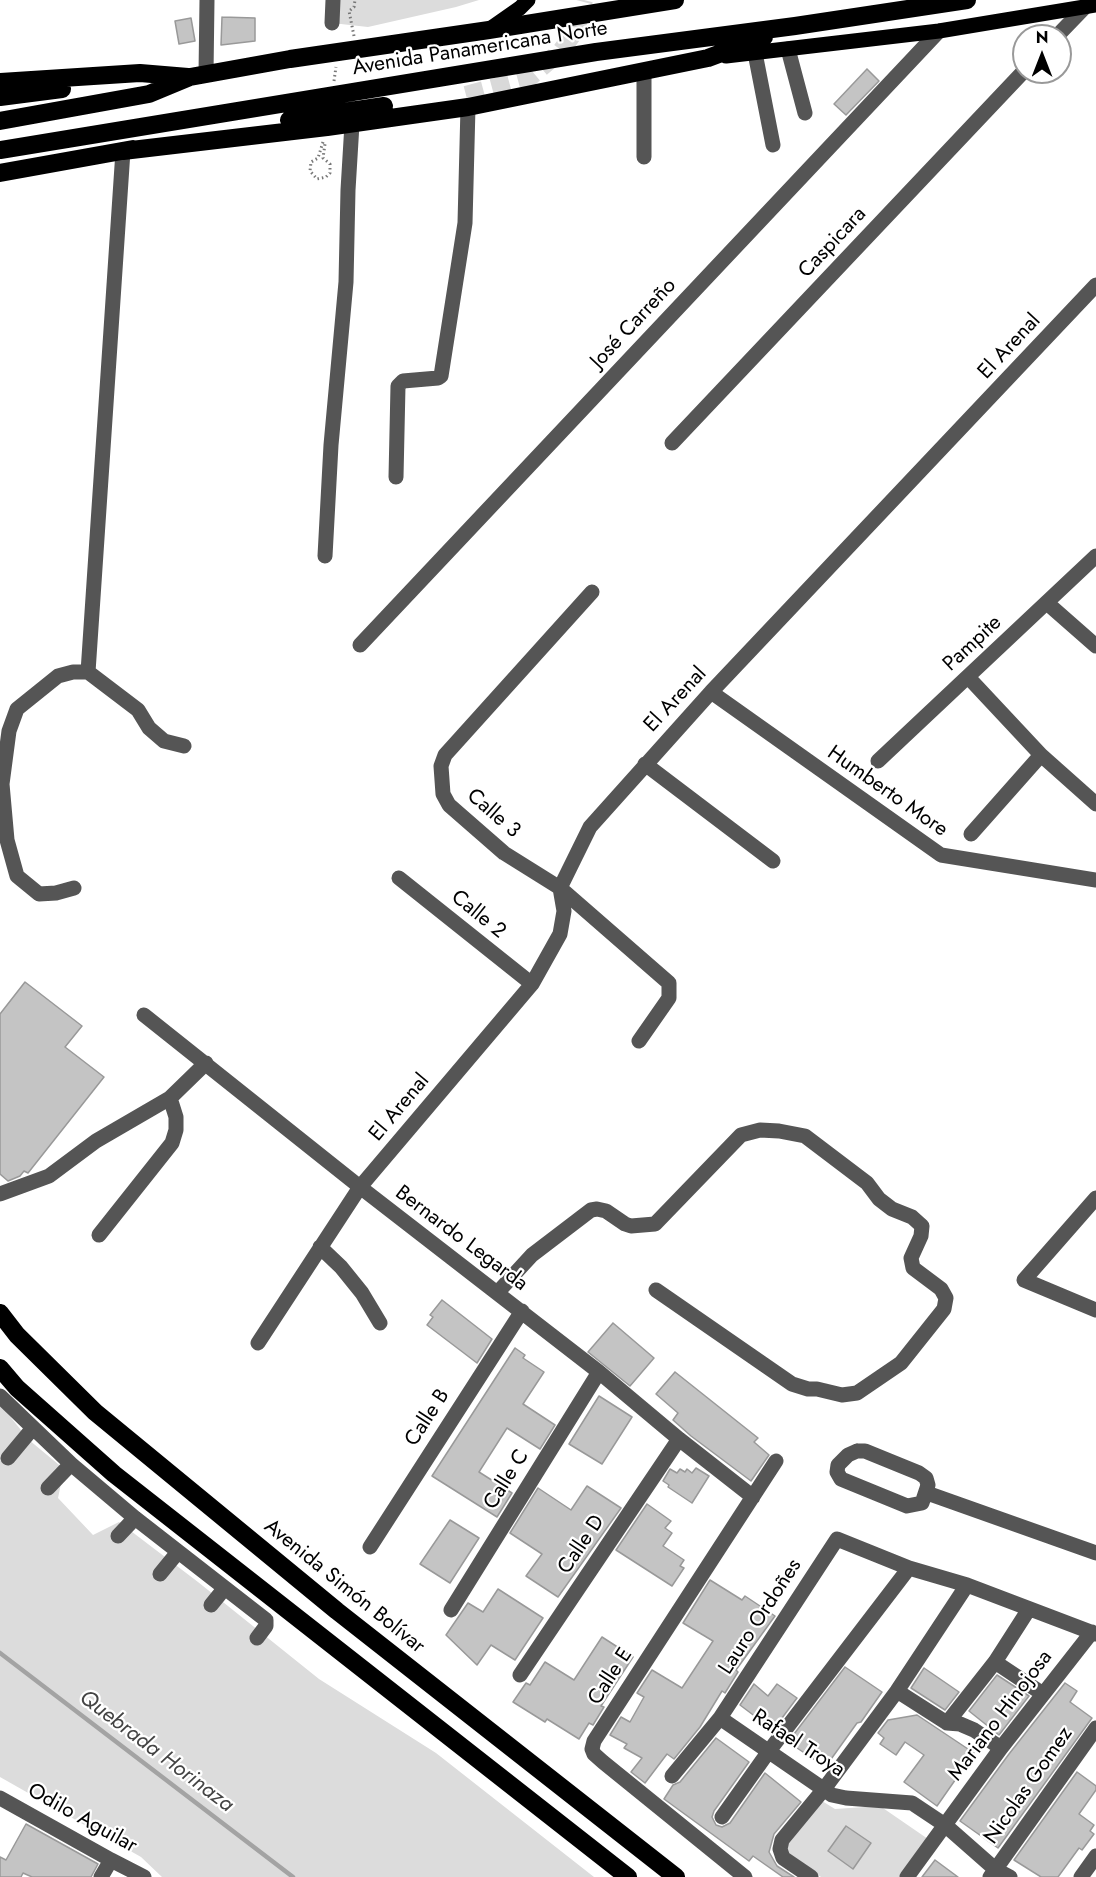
<!DOCTYPE html>
<html>
<head>
<meta charset="utf-8">
<style>
	body { margin:0 }
	#map { position:relative; width:1096px; height:1877px; overflow:hidden; background:#fff; font-family:Jost,sans-serif }
	canvas { display:block }
	.north { position:absolute; left:1012px; top:24px; width:60px; height:60px; box-sizing:border-box; background:#fff; border:2px solid #999; border-radius:50%; rotate:0deg; font-size:16px; font-weight:700; line-height:24px; text-align:center; color:#000 }
	.north::after { content:''; display:block; margin:auto; width:21px; height:27px; background:#000; clip-path:polygon(50% 0,100% 100%,50% 72%,0 100%) }
</style>
</head>
<body>
<div id="map">
<canvas width="1096" height="1877"></canvas>
<div class="north">N</div>
</div>
<script>
const g = document.querySelector('canvas').getContext('2d');
g.lineJoin = 'round';
function fillPath(path, color) { g.fillStyle = color; g.fill(path, 'evenodd'); }
const poly = rows => new Path2D(rows.map(r => 'M' + r).join(''));
function stroke(path, color, width, dash) { g.strokeStyle = color; g.lineWidth = width; g.lineCap = dash ? 'butt' : 'round'; g.setLineDash(dash || []); g.stroke(path); }
function write(font, color, halo, rows, align = 'center') {
  g.font = font + ' Jost,sans-serif'; g.lineWidth = 4.5; g.setLineDash([]); g.textBaseline = 'middle'; g.strokeStyle = halo; g.fillStyle = color; for (const [text, x, y, turn = 0] of rows) {
    g.save(); g.translate(x, y); g.rotate((+turn || 0) * Math.PI / 180); g.textAlign = isNaN(turn) ? turn : align; if (halo) g.strokeText(text, 0, 0); g.fillText(text, 0, 0); g.restore();
  }
}
const green = poly([
	[333,0,479,0,456,7,368,27,332,23],
	[0,1404,29,1440,64,1469,58,1498,93,1535,119,1522,198,1582,319,1679,436,1753,594,1877,162,1877,141,1857,0,1777],
	[822,1801,835,1809,880,1806,928,1839,901,1877,821,1877,784,1850]
]);
const stream = poly([
	[0,1653,293,1877]
]);
const building = poly([
	[222,17,255,18,255,41,221,45,222,17],
	[191,18,195,41,179,44,175,21,191,18],
	[867,69,879,81,846,115,834,104,867,69],
	[25,982,82,1026,65,1047,104,1077,28,1173,24,1171,20,1176,8,1181,0,1174,0,1014,25,982],
	[442,1300,492,1339,477,1363,427,1325,433,1317,430,1315,442,1300],
	[613,1323,654,1358,630,1386,588,1352,613,1323],
	[515,1348,525,1355,523,1358,544,1372,523,1404,555,1425,540,1449,507,1428,479,1472,512,1493,497,1517,432,1476,515,1348],
	[675,1372,758,1438,754,1442,769,1455,751,1481,691,1436,673,1420,678,1413,656,1394,675,1372],
	[599,1396,632,1417,602,1464,569,1444,599,1396],
	[696,1468,709,1476,692,1503,668,1487,669,1485,663,1481,670,1469,677,1473,680,1469,685,1472,687,1469,692,1473,696,1468],
	[587,1486,621,1508,558,1597,526,1576,542,1554,510,1533,538,1488,571,1510,587,1486],
	[647,1504,671,1521,665,1528,672,1533,663,1546,684,1560,680,1566,684,1568,672,1586,616,1550,647,1504],
	[450,1520,479,1538,450,1583,420,1564,450,1520],
	[710,1580,742,1600,745,1596,775,1616,736,1670,738,1672,725,1693,722,1691,700,1727,674,1759,667,1754,645,1783,631,1772,642,1758,624,1748,627,1744,610,1735,621,1717,630,1722,644,1697,637,1693,652,1670,682,1688,713,1641,683,1623,710,1580],
	[498,1589,543,1618,515,1660,491,1645,477,1665,446,1635,468,1603,483,1612,498,1589],
	[602,1637,633,1657,601,1706,604,1707,593,1725,589,1723,579,1739,547,1719,545,1722,513,1702,526,1683,530,1685,545,1662,574,1680,602,1637],
	[845,1667,882,1692,861,1722,857,1723,829,1762,818,1754,815,1760,788,1742,845,1667],
	[924,1668,959,1692,945,1710,911,1688,924,1668],
	[997,1675,1029,1696,999,1735,969,1711,997,1675],
	[1065,1683,1077,1691,1070,1702,1092,1718,998,1848,960,1821,1009,1754,1065,1683],
	[754,1684,768,1696,777,1684,797,1698,773,1730,740,1705,754,1684],
	[917,1715,974,1753,937,1806,904,1782,924,1755,905,1742,896,1755,880,1744,884,1738,878,1733,888,1720,917,1715],
	[716,1738,749,1762,714,1811,712,1817,716,1825,722,1827,730,1823,765,1773,801,1802,774,1834,769,1852,777,1866,794,1877,783,1877,753,1856,749,1861,664,1799,673,1785,680,1782,716,1738],
	[1077,1772,1096,1786,1096,1790,1079,1814,1094,1825,1090,1831,1094,1834,1082,1850,1079,1848,1058,1877,1041,1877,1014,1860,1077,1772],
	[26,1824,98,1864,91,1877,32,1877,23,1873,21,1877,0,1877,0,1857,6,1860,26,1824],
	[846,1826,871,1843,853,1869,828,1851,846,1826],
	[935,1860,958,1877,922,1877,935,1860]
]);
const highwayTunnel = poly([
	[466,95,529,78,561,51,576,30,584,0]
]);
const path = poly([
	[354,36,349,11,354,7,355,0],
	[334,81,336,67],
	[323,142,318,158,311,162,310,171,317,179,326,177,330,173,330,164,323,158,325,144]
]);
const minor = poly([
	[332,23,333,0],
	[1057,36,1085,7],
	[788,49,805,113],
	[755,53,773,145],
	[644,72,644,157],
	[206,74,207,0],
	[672,443,1024,71],
	[396,477,398,386,403,381,438,378,441,376,465,223,468,107],
	[325,556,331,445,346,282,348,190,352,124],
	[592,592,445,755,441,766,443,794,449,805,504,853,560,888,669,983,669,998,639,1041],
	[1047,603,1096,646],
	[360,645,939,31],
	[88,672,138,710,149,728,164,741,184,746],
	[968,677,1041,755,1096,804],
	[711,692,941,855,1096,880],
	[878,761,1096,556],
	[645,764,773,861],
	[971,834,1041,755],
	[399,878,532,984],
	[74,888,56,893,39,894,17,876,7,840,2,784,9,731,17,709,58,676,73,672,88,672,123,151],
	[144,1015,360,1187,599,1372,679,1439,753,1497],
	[0,1194,49,1176,96,1141,170,1098,206,1063],
	[1096,1198,1024,1280,1096,1310],
	[99,1235,172,1143,176,1130,176,1117,170,1098],
	[320,1247,341,1267,362,1293,380,1323],
	[498,1292,532,1255,591,1210,597,1209,606,1211,625,1224,631,1226,655,1224,741,1135,760,1130,779,1131,805,1136,867,1183,879,1199,892,1209,912,1217,922,1226,921,1236,911,1258,913,1268,941,1289,946,1298,944,1309,901,1363,857,1393,842,1395,817,1389,808,1389,792,1384,656,1290],
	[258,1343,360,1187,532,984,560,934,564,911,560,888,590,827,711,692,1096,285],
	[0,1396,71,1464,135,1518,266,1620,266,1626,257,1638],
	[857,1451,865,1451,919,1473,926,1478,928,1485,922,1503,907,1506,841,1479,837,1472,838,1465,848,1455,857,1451],
	[8,1458,33,1428],
	[48,1488,71,1464],
	[927,1493,1096,1553],
	[118,1536,135,1518],
	[370,1547,522,1311],
	[160,1574,178,1552],
	[211,1605,224,1589],
	[451,1610,599,1372],
	[995,1662,1043,1694],
	[520,1675,679,1439],
	[897,1691,947,1723,960,1724,974,1730,1001,1748],
	[720,1718,832,1795,846,1798,912,1803,945,1825,995,1869,1010,1877],
	[947,1723,995,1662,1029,1609],
	[672,1776,720,1718,837,1539,909,1568,967,1585,1096,1634],
	[0,1798,111,1860,144,1877],
	[722,1817,769,1751,909,1568],
	[101,1877,111,1860],
	[745,1877,603,1762,594,1754,592,1749,594,1741,776,1461],
	[811,1877,783,1858,780,1849,782,1840,824,1789,897,1691,967,1585],
	[907,1877,1001,1748,1092,1632],
	[990,1877,1096,1728],
	[1081,1877,1096,1856]
]);
const major = poly([
	[490,29,520,8,528,0],
	[726,56,939,31,1096,5]
]);
const highway = poly([
	[0,82,140,73,188,77],
	[0,97,62,89],
	[289,120,384,106],
	[0,121,149,94,190,77,290,59,489,30,675,0],
	[0,150,596,52,795,26,967,0],
	[123,151,327,127,468,107,708,58,764,37],
	[0,173,133,149],
	[0,1313,17,1335,95,1412,337,1611,676,1877],
	[0,1368,17,1388,114,1474,628,1877]
]);
const streetNames = [
	["Avenida Panamericana Norte",480,49,-9],
	["Caspicara",833,243,-47],
	["José Carreño",634,324,-47],
	["El Arenal",1010,347,-47],
	["Pampite",973,644,-43],
	["El Arenal",676,700,-47],
	["Humberto More",887,792,35],
	["Calle 3",493,814,41],
	["Calle 2",478,915,39],
	["El Arenal",400,1108,-50],
	["Bernardo Legarda",461,1239,37],
	["Calle B",428,1418,-57],
	["Calle C",507,1480,-58],
	["Calle D",582,1545,-56],
	["Avenida Simón Bolívar",344,1587,39],
	["Lauro Ordoñes",761,1617,-57],
	["Calle E",611,1677,-57],
	["Mariano Hinojosa",1001,1716,-53],
	["Rafael Troya",798,1744,33],
	["Nicolas Gomez",1029,1786,-55],
	["Odilo Aguilar",82,1819,29]
];
const waterNames = [
	["Quebrada Horinaza",156,1752,37]
];
fillPath(green, '#dcdcdc');
stroke(stream, '#a3a3a3', 4.5);
fillPath(building, '#c4c4c4');
stroke(building, '#999', 1.5);
stroke(highwayTunnel, '#d9d9d9', 18, [18, 9]);
stroke(path, '#777', 3, [1.5, 3]);
stroke(minor, '#555', 15);
stroke(major, '#000', 15);
stroke(highway, '#000', 18);
write('21px', '#000', '#fff', streetNames);
write('italic 22px', '#444', '#fff', waterNames);
</script>
</body>
</html>
